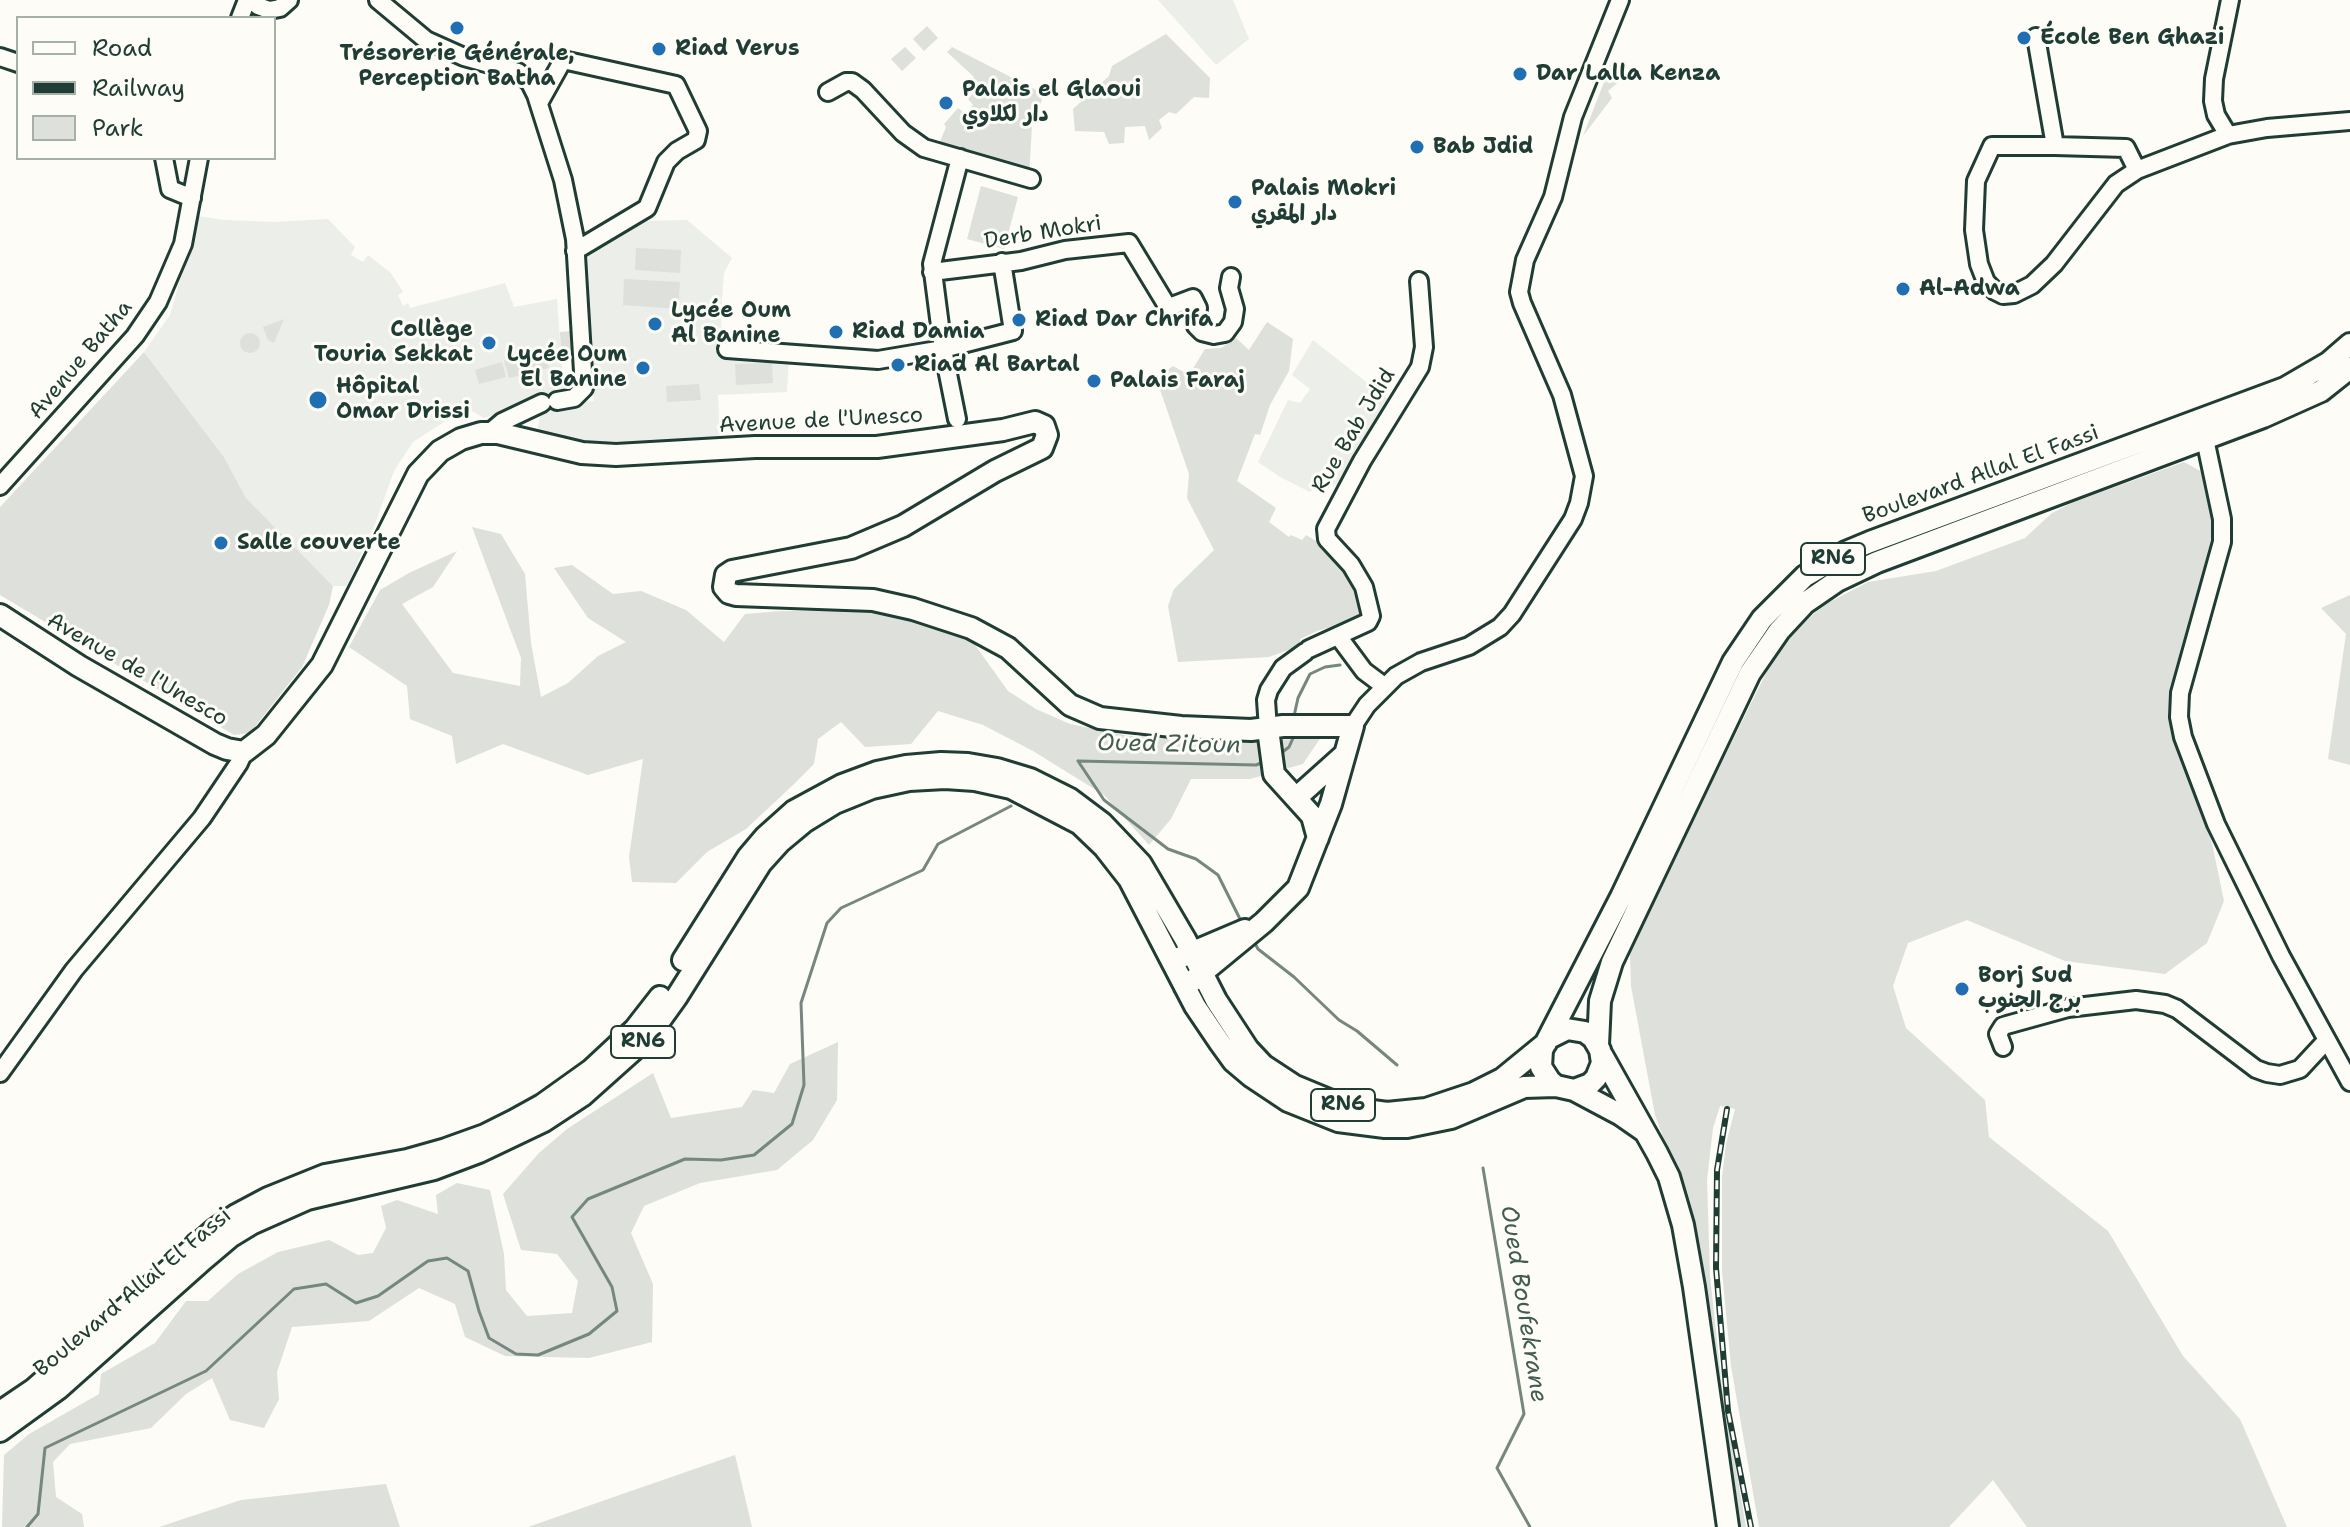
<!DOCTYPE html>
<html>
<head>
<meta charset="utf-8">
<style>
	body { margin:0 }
	#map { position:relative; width:2350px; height:1527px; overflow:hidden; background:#fdfcf7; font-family:"Shantell Sans",sans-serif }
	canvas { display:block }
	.legend { position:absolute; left:16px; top:16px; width:260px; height:144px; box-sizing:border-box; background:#fdfcf7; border:2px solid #a4b0a9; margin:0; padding:10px 14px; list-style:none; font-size:24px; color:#1f3d34 }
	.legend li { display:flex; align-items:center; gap:16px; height:40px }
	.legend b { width:40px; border:2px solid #a4b0a9 }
</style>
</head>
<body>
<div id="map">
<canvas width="2350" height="1527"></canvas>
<ul class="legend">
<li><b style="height:10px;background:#fdfcf7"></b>Road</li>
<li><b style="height:10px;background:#1f3d34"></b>Railway</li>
<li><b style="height:22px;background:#dde0db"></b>Park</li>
</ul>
</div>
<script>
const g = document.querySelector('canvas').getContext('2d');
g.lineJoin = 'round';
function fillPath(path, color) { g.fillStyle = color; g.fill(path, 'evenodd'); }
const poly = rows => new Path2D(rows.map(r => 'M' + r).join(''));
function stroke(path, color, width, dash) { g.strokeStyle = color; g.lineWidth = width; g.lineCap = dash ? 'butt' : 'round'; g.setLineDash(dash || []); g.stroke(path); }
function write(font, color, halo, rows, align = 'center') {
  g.font = font + ' "Shantell Sans","Playpen Sans Arabic",sans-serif'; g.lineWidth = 6; g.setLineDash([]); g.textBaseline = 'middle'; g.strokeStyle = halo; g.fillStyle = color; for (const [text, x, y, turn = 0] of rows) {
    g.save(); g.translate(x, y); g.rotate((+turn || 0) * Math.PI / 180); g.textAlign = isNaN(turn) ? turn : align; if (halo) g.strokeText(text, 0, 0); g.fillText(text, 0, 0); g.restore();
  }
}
const built = poly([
	[1158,0,1233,0,1249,39,1216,65],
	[198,216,224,220,275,222,328,219,355,247,351,255,363,262,368,255,391,273,403,292,398,295,403,306,408,303,410,308,505,283,514,307,557,299,562,368,569,389,556,389,557,398,541,400,484,418,460,404,448,414,447,420,413,442,394,471,375,524,347,586,333,586,246,498,224,457,144,352,170,315],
	[687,220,732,258,724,273,721,313,722,353,789,358,787,392,718,395,720,439,600,446,537,432,542,407,594,401,583,258,645,221],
	[1313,340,1388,399,1339,485,1314,487,1310,492,1280,477,1258,462,1288,400,1300,403,1310,389,1292,375]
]);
const green = poly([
	[927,26,938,38,924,51,913,39],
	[1166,34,1210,78,1209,98,1194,97,1176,114,1169,112,1159,120,1162,128,1149,140,1145,126,1125,127,1124,143,1109,144,1104,132,1075,131,1073,109,1109,76,1112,66],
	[905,47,916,58,902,71,891,59],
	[952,47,1044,94,1032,126,1029,177,938,147,946,127,944,124,958,108,965,114,973,105,968,99,975,91,968,83,974,77,947,52],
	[1611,64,1629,73,1608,91,1612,98,1583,136],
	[981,186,1018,197,1004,249,967,239],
	[636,248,681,250,680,273,635,270],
	[624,279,680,282,678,309,623,305],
	[284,319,274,343,268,340,263,327],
	[1267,322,1293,339,1289,371,1270,405,1260,435,1255,434,1237,481,1276,508,1269,522,1289,537,1291,535,1302,540,1306,535,1323,545,1348,576,1361,609,1360,615,1356,620,1317,631,1300,639,1302,645,1269,657,1178,662,1168,606,1174,589,1214,550,1187,498,1189,474,1156,378,1173,366,1189,375,1205,349,1221,348,1236,338,1249,350],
	[573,331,576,353,561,354,560,332],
	'240 343a10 10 0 1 1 20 0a10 10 0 1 1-20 0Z',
	[544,349,549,368,509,378,504,360],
	[144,352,224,457,246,498,333,586,329,605,302,667,250,733,234,735,0,595,0,507],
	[502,362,506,377,479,384,475,370],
	[772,363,773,383,736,385,735,364],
	[699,384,701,400,667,402,666,386],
	[2184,462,2204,473,2210,490,2218,547,2195,608,2172,688,2213,848,2224,901,2207,943,2165,974,2065,961,1967,920,1908,943,1893,986,1906,1028,1985,1100,1989,1137,2108,1231,2183,1356,2240,1419,2287,1527,2027,1527,1993,1480,1949,1527,1759,1527,1731,1366,1722,1271,1722,1177,1726,1144,1735,1109,1720,1106,1713,1128,1707,1180,1710,1276,1722,1387,1746,1527,1738,1527,1724,1449,1691,1216,1655,1115,1631,986,1630,954,1637,933,1772,661,1798,627,1824,605,1868,582,1936,571,2025,538,2052,513,2074,502],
	[472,527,501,534,525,574,531,643,541,697,568,683,598,656,626,642,588,618,554,568,572,565,613,594,641,591,686,610,724,642,745,614,781,611,873,610,970,638,1008,691,1036,709,1070,724,1129,736,1196,735,1250,742,1321,737,1303,764,1250,779,1191,779,1171,819,1149,845,1104,795,1033,751,983,725,938,711,911,744,865,747,841,722,818,739,814,764,792,786,746,829,707,852,676,883,632,882,629,857,643,759,588,775,503,744,456,764,452,736,410,719,407,686,349,647,380,590,409,573,457,551,433,587,402,604,453,673,520,686,521,658],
	[2350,595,2350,765,2328,759,2346,634,2321,608],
	[838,1042,837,1100,813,1140,777,1170,700,1183,644,1206,631,1233,653,1284,652,1342,589,1358,505,1356,465,1337,455,1304,419,1288,369,1321,292,1327,277,1372,279,1399,264,1428,230,1420,212,1378,186,1394,151,1428,70,1444,53,1462,56,1497,82,1514,84,1527,2,1527,4,1455,29,1434,99,1394,101,1374,155,1343,186,1301,208,1301,238,1274,278,1252,329,1240,358,1255,373,1253,386,1228,381,1206,397,1200,438,1214,436,1195,457,1183,490,1190,504,1254,506,1290,527,1316,572,1313,578,1281,557,1254,521,1250,503,1194,539,1153,567,1129,653,1073,671,1118,742,1107,753,1090,774,1093,790,1064],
	[735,1455,752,1527,528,1527,631,1491],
	[386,1484,400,1527,159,1527,241,1500]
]);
const stream = poly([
	[1294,716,1298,698,1310,674,1325,667,1340,665],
	[1280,754,1289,747,1294,736],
	[1078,761,1256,765,1266,761],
	[1078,761,1104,800,1168,849,1196,859,1218,875,1241,921],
	[1253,940,1258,949,1294,977,1339,1020,1357,1031,1397,1065],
	[1483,1168,1524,1414,1497,1468,1530,1527],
	[27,1527,38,1514,45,1448,206,1371,294,1289,326,1284,356,1303,378,1296,428,1261,447,1258,468,1271,479,1311,489,1338,516,1354,538,1355,589,1334,617,1311,612,1287,572,1217,588,1199,685,1159,721,1160,754,1155,792,1124,804,1085,801,1003,827,923,841,908,923,870,938,844,1011,806]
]);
const minor = poly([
	[254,0,258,6,269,10,280,8,289,0],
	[378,0,426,40,464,57,518,72,530,83,536,95,563,180,575,239,584,388,574,398,557,401],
	[240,18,247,0],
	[2036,37,2055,146,2126,148,2137,170],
	[0,57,18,63],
	[828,92,846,82,852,82,863,90,903,133,924,148,1031,179],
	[539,103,563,60,676,85,698,131,696,140,677,151,666,162,647,208,575,251],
	[2228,135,2216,115,2213,101,2214,79,2230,0],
	[2055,146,1992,146,1976,181,1974,230,1979,264,1986,282,1995,291,2003,295,2014,294,2032,285,2054,264,2116,184,2137,170,2228,135,2267,128,2350,121],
	[164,158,170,189,192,198],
	[932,272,1021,261,1065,250,1129,243,1166,304,1172,306,1193,298,1198,308,1196,326,1202,332,1214,335,1225,333,1233,322,1235,309,1229,288,1231,277],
	[727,349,878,360,943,349,1013,331,1002,262],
	[957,419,943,349,932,264,960,158],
	[489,433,502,422,542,403],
	[2205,439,2222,519,2222,542,2180,693,2179,717,2183,737,2216,824,2281,956,2350,1082],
	[0,486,135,336,158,302,183,244,199,158],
	[1338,636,1364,671,1384,686],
	[1309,649,1368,622,1371,616,1364,587,1351,565,1327,539,1326,529,1362,461,1420,367,1424,347,1419,281],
	[1353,726,1367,705,1396,676,1421,662,1469,646,1500,627,1512,614,1573,519,1579,503,1584,476,1562,395,1522,303,1519,292,1525,260,1553,197,1573,117,1620,0],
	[1268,729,1266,700,1269,690,1283,668,1305,652],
	[2003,1047,1998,1034,2003,1026,2068,1008,2136,1000,2165,1004,2177,1009,2256,1069,2267,1073,2280,1075,2300,1069,2326,1041],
	[0,1073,74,970,202,818,239,763,244,752]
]);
const major = poly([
	[0,615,79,666,215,744,227,749,244,752,266,735,322,665,418,474,440,451,461,439,481,433,498,433,582,453,616,455,755,447,877,447,1003,430,1035,422,1044,426,1047,435,1042,448,995,471,903,526,851,548,732,571,726,575,724,587,729,593,736,595,873,600,913,609,971,628,1008,648,1070,705,1100,718,1181,727,1251,730,1283,726,1353,726,1331,804,1298,888,1264,922,1185,987],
	[1268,729,1274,774,1312,816,1318,838],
	[1296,798,1344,755],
	[1179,958,1245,930],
	[683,960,748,857,765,837,794,811,842,785,877,772,906,766,941,763,968,764,997,769,1030,779,1070,799,1102,823,1141,864,1185,939,1216,1000,1248,1049,1263,1065,1295,1086,1341,1105,1365,1110,1387,1113,1426,1109,1474,1093,1502,1079,1546,1043],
	[1551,1037,1567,1029,1585,1032,1593,1038,1600,1050,1602,1063,1596,1078,1590,1084,1574,1090,1556,1086,1550,1081,1541,1067,1542,1050,1621,897,1733,662,1762,619,1805,576,1846,552,1870,542,2285,388,2328,363,2350,344],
	[1598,1045,1600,1001,1612,962,1750,673,1779,631,1805,603,1837,581,1877,562,2263,417,2321,391,2350,368],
	[1602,1055,1657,1153,1669,1177,1683,1225,1694,1287,1728,1527],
	[1574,1090,1621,1115,1644,1131],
	[0,1412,34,1389,214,1230,236,1215,268,1198,325,1175,407,1160,446,1149,485,1135,513,1121,542,1105,591,1070,635,1029,660,997],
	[0,1431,58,1389,204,1259,230,1237,253,1223,307,1199,434,1169,479,1152,544,1121,582,1096,648,1037,676,998,761,863,780,842,804,822,835,803,872,788,909,780,945,778,975,780,1011,788,1080,824,1104,847,1129,879,1195,1006,1220,1043,1233,1061,1252,1077,1288,1101,1338,1121,1385,1127,1407,1127,1451,1118,1524,1087,1556,1086]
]);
const rail = poly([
	[1727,1109,1717,1170,1716,1268,1728,1411,1751,1527]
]);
const markers = [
	[457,28,8,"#1f6fb2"],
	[2024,38,8,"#1f6fb2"],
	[659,49,8,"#1f6fb2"],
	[1520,74,8,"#1f6fb2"],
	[946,103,8,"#1f6fb2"],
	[1417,147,8,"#1f6fb2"],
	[1235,202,8,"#1f6fb2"],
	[1903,289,8,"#1f6fb2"],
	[1019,320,8,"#1f6fb2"],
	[655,324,8,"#1f6fb2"],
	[836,332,8,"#1f6fb2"],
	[489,343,8,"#1f6fb2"],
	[898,365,8,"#1f6fb2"],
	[643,368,8,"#1f6fb2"],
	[1094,381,8,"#1f6fb2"],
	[318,400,10,"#1f6fb2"],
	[221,543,8,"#1f6fb2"],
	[1962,989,8,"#1f6fb2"]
];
const shields = [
	[1833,559,64],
	[643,1042,64],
	[1343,1105,64]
];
const shieldNames = [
	["RN6",1833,559],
	["RN6",643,1042],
	["RN6",1343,1105]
];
const poiNames = [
	["École Ben Ghazi",2040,38],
	["Riad Verus",675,49],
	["Trésorerie Générale,",457,54,"center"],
	["Perception Batha",457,79,"center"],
	["Dar Lalla Kenza",1536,74],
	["Palais el Glaoui",962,90],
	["دار لكلاوي",962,115],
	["Bab Jdid",1433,147],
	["Palais Mokri",1251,189],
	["دار المقري",1251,214],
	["Al-Adwa",1919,289],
	["Lycée Oum",671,311],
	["Al Banine",671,336],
	["Riad Dar Chrifa",1035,320],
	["Collège",473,330,"right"],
	["Touria Sekkat",473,355,"right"],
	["Riad Damia",852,332],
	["Lycée Oum",627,355,"right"],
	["El Banine",627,380,"right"],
	["Riad Al Bartal",914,365],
	["Palais Faraj",1110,381],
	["Hôpital",336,387],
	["Omar Drissi",336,412],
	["Salle couverte",237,543],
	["Borj Sud",1978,976],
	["برج الجنوب",1978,1001]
];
const streetNames = [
	["Derb Mokri",1043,233,-9],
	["Avenue Batha",81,360,-50],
	["Avenue de l'Unesco",821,421,-3],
	["Rue Bab Jdid",1354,431,-59],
	["Boulevard Allal El Fassi",1981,475,-20],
	["Avenue de l'Unesco",137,670,30],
	["Boulevard Allal El Fassi",133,1293,-40]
];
const waterNames = [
	["Oued Zitoun",1169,745,1],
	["Oued Boufekrane",1523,1304,81]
];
fillPath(built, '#eceee9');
fillPath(green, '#dde0db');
stroke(stream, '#75877f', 3);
stroke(minor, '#1f3d34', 22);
stroke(major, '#1f3d34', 26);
stroke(minor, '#fdfcf7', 16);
stroke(major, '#fdfcf7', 20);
stroke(rail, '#1f3d34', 6);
stroke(rail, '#fdfcf7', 3, [9]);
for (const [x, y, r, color] of markers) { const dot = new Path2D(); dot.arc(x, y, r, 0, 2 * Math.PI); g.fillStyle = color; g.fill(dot); stroke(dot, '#fdfcf7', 3); }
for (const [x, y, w] of shields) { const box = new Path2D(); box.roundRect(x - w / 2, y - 16, w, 32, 6); g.fillStyle = '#fdfcf7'; g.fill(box); stroke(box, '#1f3d34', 2); }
write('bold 20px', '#1f3d34', null, shieldNames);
write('bold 22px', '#1f3d34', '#fdfcf7', poiNames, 'left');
write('22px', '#1f3d34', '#fdfcf7', streetNames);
write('italic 24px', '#435c53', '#fdfcf7', waterNames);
</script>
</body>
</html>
